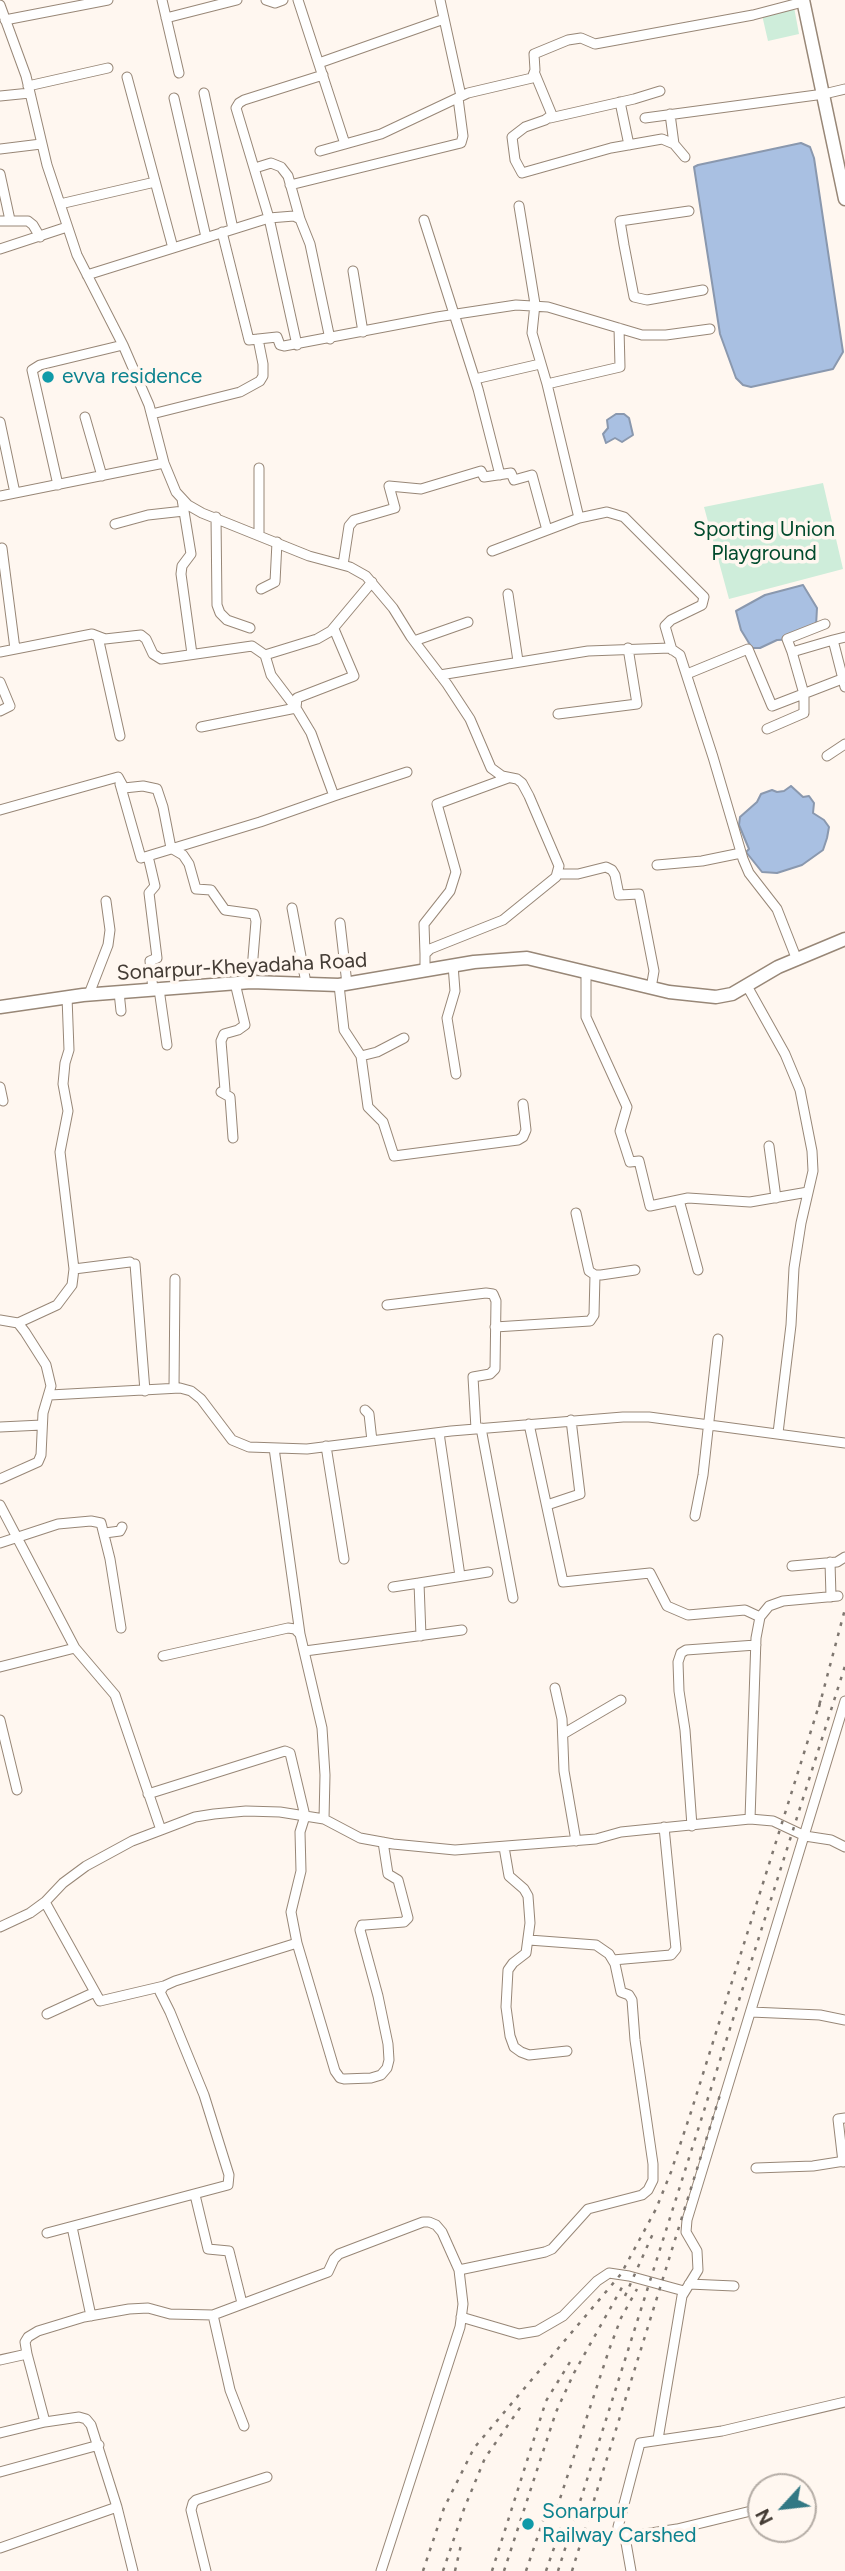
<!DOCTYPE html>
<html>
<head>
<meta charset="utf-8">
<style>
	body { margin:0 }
	#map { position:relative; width:845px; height:2571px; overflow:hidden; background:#fff7f0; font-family:Figtree,sans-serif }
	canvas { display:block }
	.north { position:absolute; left:747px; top:2473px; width:70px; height:70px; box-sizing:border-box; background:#fff7f0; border:2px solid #b4aca5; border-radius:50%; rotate:243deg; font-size:19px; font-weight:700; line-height:28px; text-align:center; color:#433b34 }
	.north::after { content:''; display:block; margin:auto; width:24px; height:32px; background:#327884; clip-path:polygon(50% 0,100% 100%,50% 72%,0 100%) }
</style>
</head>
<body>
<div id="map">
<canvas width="845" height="2571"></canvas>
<div class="north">N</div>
</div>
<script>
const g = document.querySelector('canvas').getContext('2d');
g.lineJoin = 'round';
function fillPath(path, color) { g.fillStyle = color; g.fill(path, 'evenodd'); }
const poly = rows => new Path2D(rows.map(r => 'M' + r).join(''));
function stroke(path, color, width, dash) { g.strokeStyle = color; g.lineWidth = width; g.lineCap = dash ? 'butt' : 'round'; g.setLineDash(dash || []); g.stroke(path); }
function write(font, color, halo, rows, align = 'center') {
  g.font = font + ' Figtree,sans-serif'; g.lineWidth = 7; g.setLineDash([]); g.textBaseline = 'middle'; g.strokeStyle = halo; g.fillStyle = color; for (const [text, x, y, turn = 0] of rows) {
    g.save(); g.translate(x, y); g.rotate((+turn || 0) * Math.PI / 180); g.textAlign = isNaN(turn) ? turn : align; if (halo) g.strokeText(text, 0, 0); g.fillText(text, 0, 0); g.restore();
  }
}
const green = poly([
	[794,7,799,34,768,41,762,15],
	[823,483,843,569,729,599,704,507]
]);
const water = poly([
	[801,143,810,147,814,158,843,352,833,369,751,387,743,385,736,378,720,334,694,167,698,165,801,143],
	[616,414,624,414,629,418,633,435,622,442,615,438,606,443,603,434,608,428,607,420,616,414],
	[803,585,817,608,816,626,798,639,777,640,760,648,752,648,741,630,736,611,765,595,803,585],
	[791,786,803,797,809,796,814,803,813,813,824,820,829,827,827,838,823,850,802,865,777,873,762,872,746,852,749,849,739,825,740,817,757,802,761,794,772,790,777,792,784,791,791,786]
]);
const minor = poly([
	[162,0,179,73],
	[266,0,275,3,283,0],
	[298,0,345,144],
	[440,0,461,96],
	[0,5,26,76,47,165,77,255,123,345,149,405,164,463,176,492,188,505,202,513,309,556,350,567,366,576,393,608,411,637,447,684,470,719,491,768,502,776,517,779,522,783,529,796,559,866,556,877,503,920,430,949,425,954,425,970],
	[166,18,237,0],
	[5,20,108,0],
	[319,63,444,19],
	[535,74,552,115,545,120,525,127,512,137,515,160,522,173,611,148,662,139,674,144,685,157],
	[127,77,173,248],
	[28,86,108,68],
	[204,93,233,229],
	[0,96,30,93],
	[174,98,206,237],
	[620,102,629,145],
	[670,114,674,144],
	[550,118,634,99,660,91],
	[645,118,824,94,845,89],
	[0,149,41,144],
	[320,151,381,134,468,93,532,78,535,70,534,54,568,40,581,38,595,44,753,15,803,2],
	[255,168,271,163,281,167,288,176,300,219],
	[0,174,10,220],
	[290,185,461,143,463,136,458,98],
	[60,204,155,182],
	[519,206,535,304,532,333,547,384,579,518],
	[689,211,620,221,624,245,634,297,647,300,703,290],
	[424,220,478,389,500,475],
	[0,221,28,221,33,225,40,237],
	[222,232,249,340,277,337,280,345,284,346,437,317,516,305,548,307,642,335,666,335,710,329],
	[0,249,67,227],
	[353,271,363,332],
	[87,275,269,218,294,216,300,219,310,244,330,339],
	[297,345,269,218,236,108,239,103,244,100,323,75],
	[475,379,540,364],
	[547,384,620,367,619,328],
	[152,414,240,392,260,381,263,376,263,364,258,339],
	[85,417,102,476],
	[0,422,15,493],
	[259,468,259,535],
	[58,485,32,370,40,365,123,345],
	[0,496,164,463],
	[182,499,191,554,182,566,181,574,192,654],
	[216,517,217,605,220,613,227,620,250,628],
	[115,524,148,515,184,511],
	[2,548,15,649],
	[492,551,579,518,607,512,624,517,704,597,702,605,671,620,665,626,672,650],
	[343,565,349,526,354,520,395,508,389,486,421,489,481,471,484,477,511,473,514,480,532,475,547,530],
	[261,589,275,582,277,542],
	[508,594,518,661],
	[98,637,120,736],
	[845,637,833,640,845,687],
	[414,641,468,622],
	[0,652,92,634,105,639,141,635,146,639,153,654,161,659,252,646,265,655,271,675,296,708,311,733,334,796,407,772],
	[792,652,787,639,825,624],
	[265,655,317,639,331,631,372,582],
	[687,674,748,649,772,706,842,679],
	[440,675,588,651,670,648,680,655,713,757,743,859,749,873,777,909,797,960],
	[0,682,10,706,0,711],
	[558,714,637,704,628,648],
	[201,727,296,708,297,698,354,676,334,629],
	[767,729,804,713,804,694,792,652,833,640],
	[827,756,845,744],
	[120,784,141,858,148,856,155,886,149,893,157,958,150,961,153,990],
	[0,810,118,777,124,788,143,786,157,789,163,807,171,848,183,855,189,864,196,889,211,890,225,910,254,914,256,921,251,982],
	[148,856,260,822,334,796],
	[657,865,702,861,741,853],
	[558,874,578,874,606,867,612,870,615,875,619,895,639,894,654,971,651,988],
	[292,908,306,983],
	[340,923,347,984],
	[425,954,424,924,450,891,456,872,437,804,508,778],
	[453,965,455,991,447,1018,456,1074],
	[586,972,586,1017,627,1107,620,1131,630,1162,639,1161,650,1206,688,1198,750,1202,808,1192],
	[339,985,344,1030,361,1056,368,1107,383,1122,394,1156,518,1140,523,1137,526,1130,523,1104],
	[747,986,785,1054,800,1090,812,1151,813,1171,801,1223,794,1268,791,1325,778,1433],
	[159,989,167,1045],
	[119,992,121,1011],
	[89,994,108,945,110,930,106,901],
	[361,1056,377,1052,404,1038],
	[0,1087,3,1101],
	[233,1138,230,1097,221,1092,225,1090,221,1041,224,1034,238,1030,245,1025,235,983],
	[769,1146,776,1198],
	[679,1200,698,1270],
	[576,1213,589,1271,595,1275,601,1275,635,1270],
	[135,1264,145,1391],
	[74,1269,130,1262],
	[387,1305,486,1293,493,1294,496,1301,495,1369,490,1374,473,1377,476,1429],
	[0,1320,18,1323,25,1332,46,1365,51,1386,43,1413,41,1455,38,1462,0,1479],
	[18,1323,57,1305,72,1285,74,1269,60,1152,68,1111,63,1084,65,1063,69,1050,67,997],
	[495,1327,590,1321,594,1315,595,1275],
	[174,1388,175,1279],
	[50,1395,180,1388,191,1391,201,1399,232,1440,249,1447,307,1449,451,1431,623,1417,649,1417,845,1443],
	[365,1410,369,1414,372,1441],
	[529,1424,563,1582,650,1573,667,1606,688,1615,745,1610,760,1617],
	[0,1427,42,1425],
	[481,1428,513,1598],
	[439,1433,460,1576],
	[326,1446,344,1559],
	[274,1448,300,1634],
	[0,1505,75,1648,115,1695,161,1830,195,1817,214,1814,246,1811,280,1812,324,1819,360,1838,393,1844,455,1850,596,1839,621,1832,750,1819,773,1821,805,1836,831,1840,845,1847],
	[547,1505,580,1494,571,1420],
	[695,1516,703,1475,718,1339],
	[105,1533,120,1531,122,1527],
	[0,1543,58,1524,91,1521,101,1523,110,1559,121,1628],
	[830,1562,831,1597],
	[792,1566,837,1562,845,1557],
	[393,1587,419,1583],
	[421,1636,419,1583,488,1572],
	[305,1651,462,1630],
	[163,1656,288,1628,295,1629,300,1634,322,1728,325,1775,324,1819],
	[0,1667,75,1648],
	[555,1688,562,1719,564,1771,576,1841],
	[0,1720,17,1790],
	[563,1734,621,1700],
	[148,1794,285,1751,290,1753,305,1816,300,1832,301,1871,291,1912,297,1943,335,2071,340,2078,344,2079,371,2078,381,2075,387,2068,389,2060,388,2044,378,1996,360,1930,362,1925,365,1925,404,1922,408,1918,398,1880,388,1874,383,1842],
	[750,1819,756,1638,760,1617,769,1606,783,1601,838,1596],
	[692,1826,685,1730,679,1691,678,1662,681,1653,686,1650,756,1645],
	[504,1847,509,1876,524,1889,528,1896,530,1923,526,1953,513,1963,508,1970,506,2007,510,2036,514,2047,521,2052,529,2055,567,2051],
	[45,1902,100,2001,164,1986],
	[0,1927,30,1913,45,1902,63,1883,86,1866,132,1841,161,1830],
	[613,1960,671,1955,676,1949,664,1827],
	[751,2012,820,2015,845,2020],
	[47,2014,95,1992],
	[843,2162,838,2119,845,2118],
	[756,2168,813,2166,845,2161],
	[195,2195,208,2249,229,2251,242,2303],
	[72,2227,91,2316],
	[47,2233,228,2185,229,2175,204,2095,170,2012,160,1992,164,1986,175,1981,297,1943],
	[459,2270,545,2252,552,2249,588,2209,642,2195,648,2190,653,2180,653,2164,635,2040,632,2000,629,1995,621,1992,615,1964,609,1954,596,1945,529,1940],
	[689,2284,734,2286],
	[213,2315,230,2390,244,2426],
	[461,2317,519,2334,537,2331,563,2316,597,2281,609,2273,629,2276,684,2291],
	[0,2360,27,2354],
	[0,2433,45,2422],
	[658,2439,682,2296,698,2270,697,2251,686,2232,687,2220,845,1701],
	[0,2472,99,2445],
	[625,2537,677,2529,751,2511],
	[0,2548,117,2507],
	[133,2571,117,2507,91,2425,86,2419,79,2417,45,2422,27,2354,25,2342,28,2337,38,2331,84,2317,129,2309,148,2308,170,2314,213,2315,328,2272,334,2259,339,2254,423,2222,429,2222,436,2225,442,2232,459,2270,463,2304,460,2327,381,2571],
	[206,2571,191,2510,193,2503,196,2500,267,2477],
	[631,2571,625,2537,618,2527,640,2443,722,2431,845,2402]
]);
const secondary = poly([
	[803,0,845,199],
	[0,1007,83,995,251,982,339,985,474,962,527,958,669,992,716,997,732,994,778,967,845,939]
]);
const rail = poly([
	[819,1707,845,1609],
	[625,2296,655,2229],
	[547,2538,609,2350,621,2318,637,2289],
	[423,2571,444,2508,474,2448,621,2274,656,2209,671,2172,691,2112,821,1699],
	[443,2571,464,2509,485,2458,524,2402],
	[455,2571,461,2545],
	[492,2571,546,2401,570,2362],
	[504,2571,556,2412,574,2373,625,2282],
	[526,2571,543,2521],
	[546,2571,562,2525],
	[558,2571,845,1666],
	[572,2571,720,2095]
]);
const markers = [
	[48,377,7,"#0f9aa8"],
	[528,2524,7,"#0f9aa8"]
];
const cultureNames = [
	["evva residence",62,377],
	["Sonarpur",542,2512],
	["Railway Carshed",542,2536]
];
const parkNames = [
	["Sporting Union",764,530],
	["Playground",764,554]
];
const streetNames = [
	["Sonarpur-Kheyadaha Road",242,967,-3]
];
fillPath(green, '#ceedda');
fillPath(water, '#a9c0e2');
stroke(water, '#8a98ae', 2);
stroke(minor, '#988777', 11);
stroke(secondary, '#988777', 15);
stroke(minor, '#fff', 9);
stroke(secondary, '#fff', 12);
stroke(rail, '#7f7770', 2.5, [3.5, 7]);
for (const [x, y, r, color] of markers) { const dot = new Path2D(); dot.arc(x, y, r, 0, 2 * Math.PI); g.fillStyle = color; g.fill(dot); stroke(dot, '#fff7f0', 2.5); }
write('21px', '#0d838f', '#fff7f0', cultureNames, 'left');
write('21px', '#004a2c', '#fff7f0', parkNames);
write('21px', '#433b34', '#fff7f0', streetNames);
</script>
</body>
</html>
